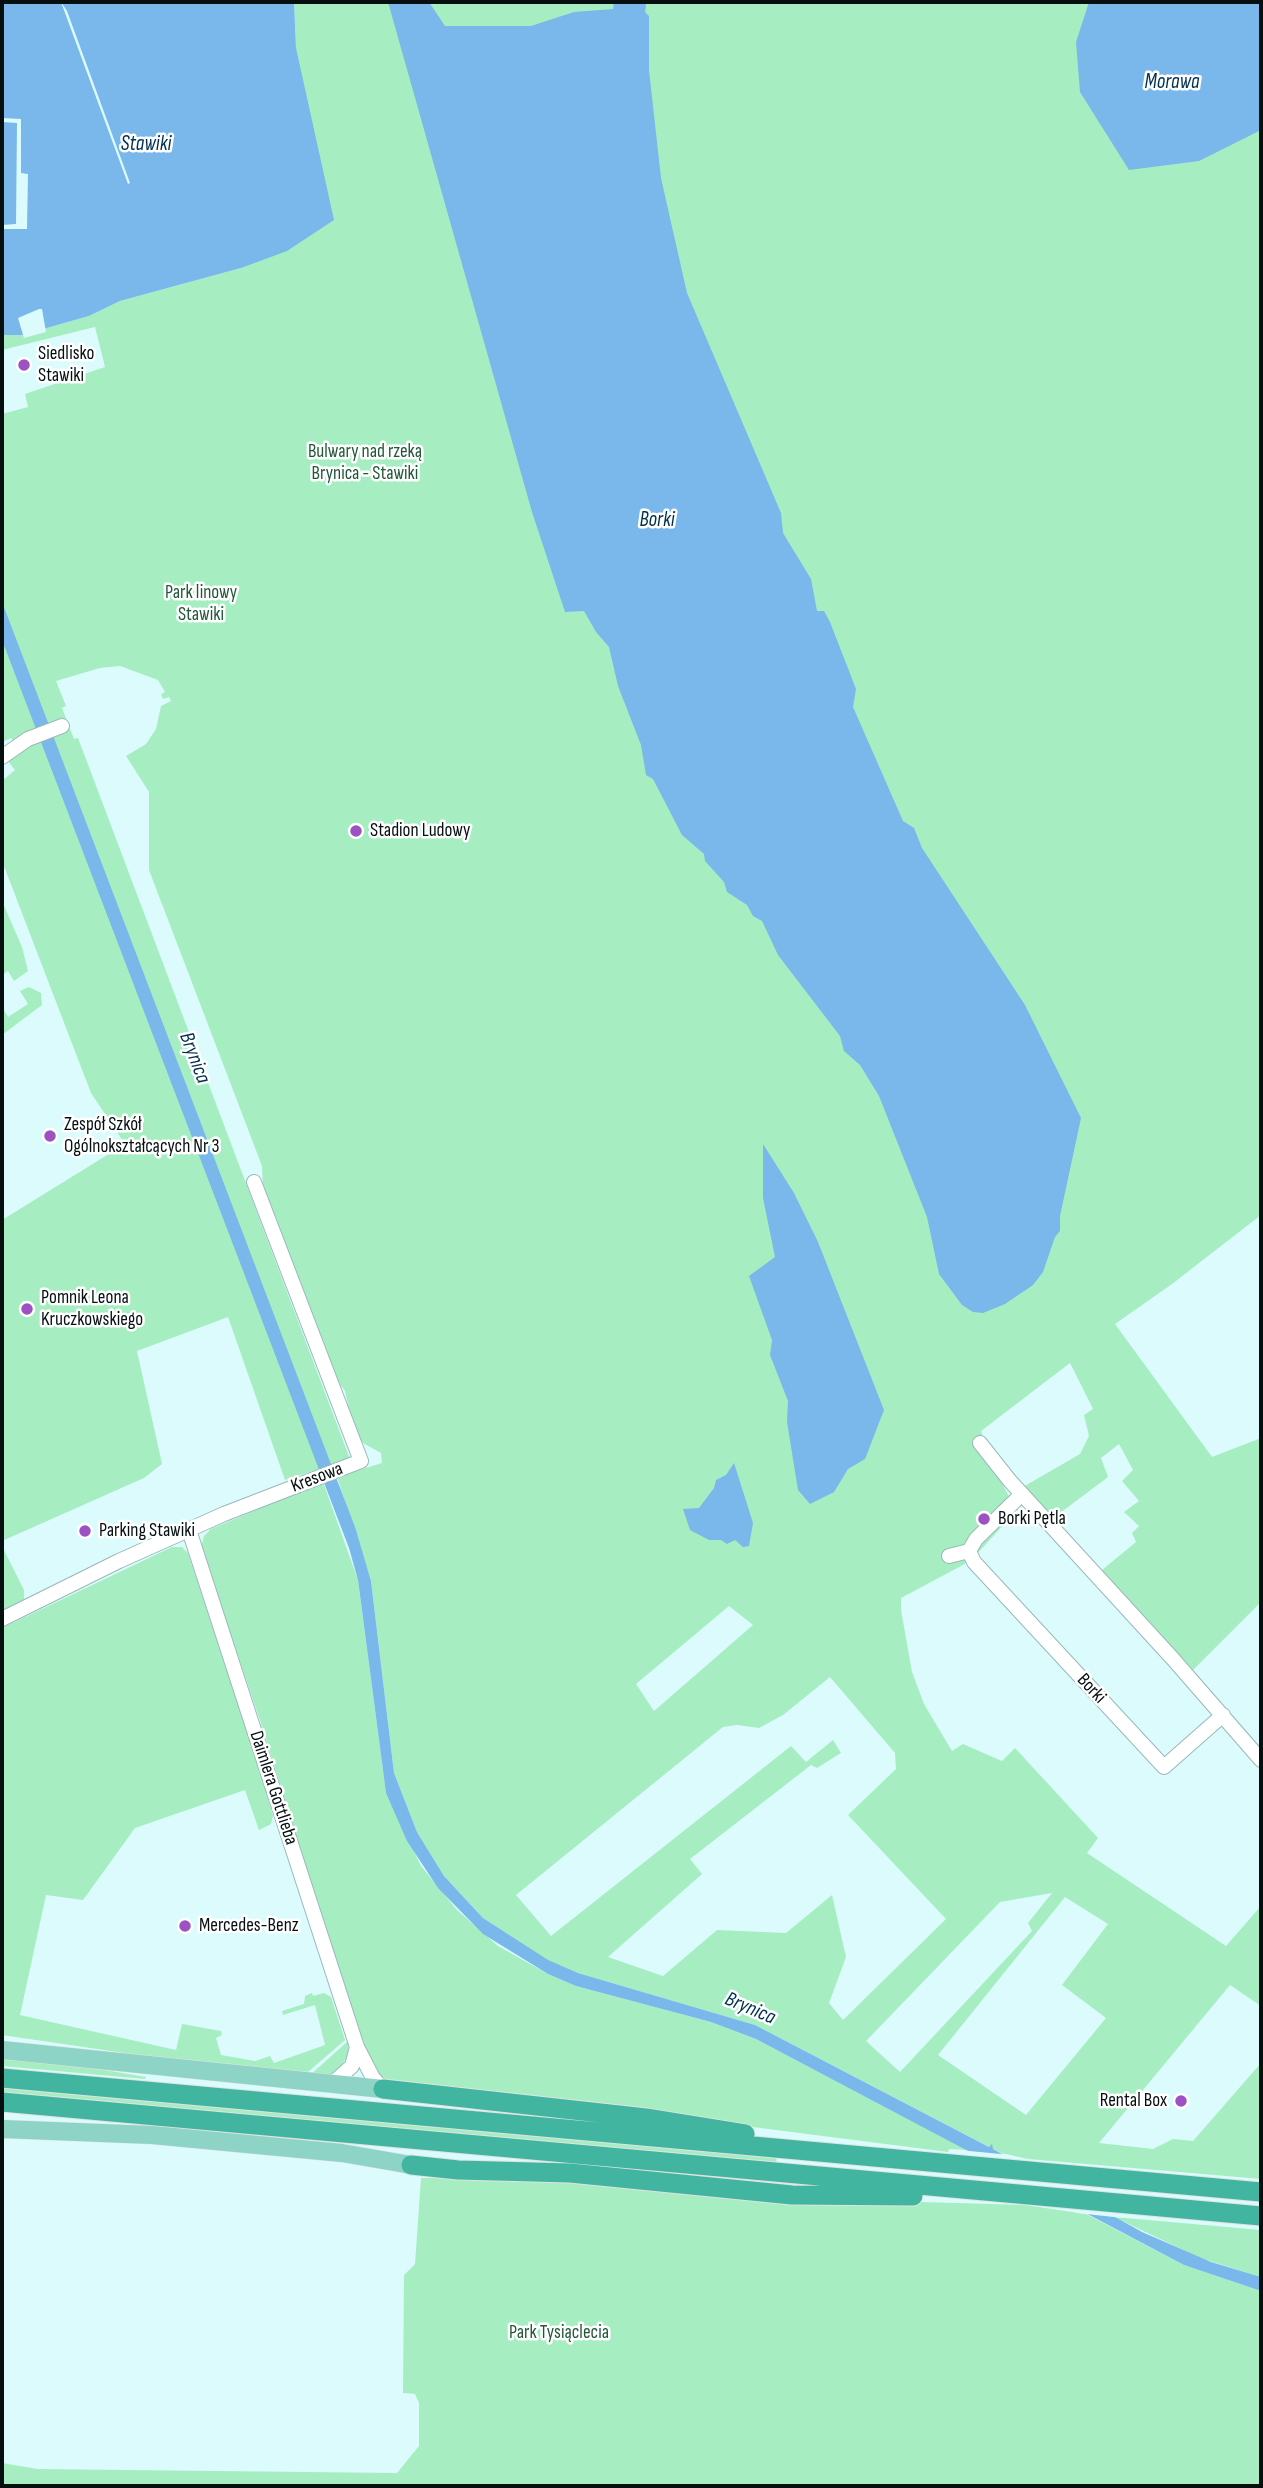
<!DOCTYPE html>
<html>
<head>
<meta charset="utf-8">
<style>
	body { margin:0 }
	#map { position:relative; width:1263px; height:2488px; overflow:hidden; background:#dbfbfd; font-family:"Sofia Sans Condensed",sans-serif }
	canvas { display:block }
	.frame { position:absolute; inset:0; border:4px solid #050f10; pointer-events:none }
</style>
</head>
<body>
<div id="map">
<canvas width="1263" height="2488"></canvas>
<div class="frame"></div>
</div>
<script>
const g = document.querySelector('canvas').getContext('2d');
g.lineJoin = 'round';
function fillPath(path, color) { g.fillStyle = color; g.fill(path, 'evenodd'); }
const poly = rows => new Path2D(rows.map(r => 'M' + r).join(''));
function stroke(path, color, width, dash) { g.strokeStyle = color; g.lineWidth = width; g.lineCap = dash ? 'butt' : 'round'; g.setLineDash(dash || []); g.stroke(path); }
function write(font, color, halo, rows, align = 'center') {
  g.font = font + ' "Sofia Sans Condensed",sans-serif'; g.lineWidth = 5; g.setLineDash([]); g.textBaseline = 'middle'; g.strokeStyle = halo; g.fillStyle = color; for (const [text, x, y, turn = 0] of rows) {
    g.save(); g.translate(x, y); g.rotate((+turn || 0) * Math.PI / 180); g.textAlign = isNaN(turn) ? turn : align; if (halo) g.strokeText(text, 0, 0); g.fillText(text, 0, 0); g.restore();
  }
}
const green = poly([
	[294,2,1261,2,1261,1215,1172,1284,1115,1324,1212,1457,1261,1438,1261,1602,1193,1670,1102,1570,1136,1542,1132,1533,1139,1526,1124,1512,1139,1501,1122,1481,1133,1470,1119,1444,1101,1458,1108,1477,1052,1519,1023,1487,1080,1454,1089,1436,1084,1415,1093,1409,1070,1363,981,1431,997,1474,1012,1502,1008,1520,976,1555,963,1565,901,1598,901,1610,912,1672,924,1704,952,1751,963,1744,1002,1761,1015,1748,1098,1838,1087,1853,1226,1946,1261,1906,1261,2006,1230,1985,1099,2143,1153,2149,1173,2139,1193,2141,1261,2063,1261,2179,1028,2159,1001,2153,755,2025,578,1973,548,1961,483,1918,444,1876,417,1832,394,1773,371,1581,337,1477,382,1463,381,1453,363,1443,354,1430,345,1391,336,1379,263,1189,262,1166,149,870,149,792,126,756,146,744,156,729,161,706,171,701,169,697,163,699,161,694,165,692,158,680,120,666,100,668,56,681,66,706,62,708,74,739,78,738,350,1459,285,1480,228,1317,137,1351,162,1464,144,1478,2,1541,2,1220,125,1144,91,1093,2,861,2,781,15,770,8,761,21,753,11,738,2,742,2,414,28,407,25,394,105,367,95,327,2,350,2,335,22,335,89,316,120,301,241,268,296,48],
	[729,1606,753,1625,654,1711,636,1684],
	[830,1677,895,1753,896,1769,848,1815,946,1919,843,2020,829,2003,846,1957,832,1895,786,1933,717,1930,663,1976,608,1957,702,1874,690,1859,811,1765,817,1768,841,1753,833,1740,806,1762,791,1746,551,1936,516,1895,723,1727,737,1725,759,1728,783,1715],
	[1052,1893,1028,1923,1032,1931,900,2072,866,2041,1000,1902],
	[1065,1897,1108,1924,1062,1985,1106,2018,1026,2115,938,2055],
	[2,901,22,947,28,971,14,981,8,971,2,975],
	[29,987,41,993,42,1005,2,1035,2,1007,8,1017,28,1004,20,991],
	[323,1482,358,1580,386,1793,421,1866,457,1910,498,1946,548,1974,576,1986,711,2022,756,2039,968,2150,949,2149,948,2152,385,2080,379,2075,367,2062,260,1720,201,1547,204,1536,211,1529],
	[2,1546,24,1590,24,1603,2,1614],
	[172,1547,182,1547,188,1553,264,1784,273,1816,271,1824,259,1830,245,1790,135,1828,83,1900,46,1895,20,2015,176,2050,182,2024,221,2031,222,2035,216,2038,221,2055,255,2061,270,2056,274,2063,325,2045,315,2005,283,2015,282,2011,304,2004,305,1996,312,1993,313,1996,324,1993,331,1997,345,2040,308,2072,165,2059,2,2035,2,1628],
	[348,2041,348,2055,339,2070,330,2075,309,2076],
	[2,2056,69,2064,146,2077,145,2079,2,2066],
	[2,2086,777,2156,776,2164,2,2093],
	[421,2178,549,2178,784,2198,1025,2205,1086,2214,1184,2265,1261,2291,1261,2486,2,2486,2,2463,38,2469,397,2473,419,2446,419,2403,415,2394,403,2393,404,2275,415,2264],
	[1114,2217,1261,2230,1261,2277,1200,2258]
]);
const water = poly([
	[2,2,294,2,296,48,334,220,287,251,241,268,120,301,89,316,22,335,2,335],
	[388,2,429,2,445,26,531,26,574,12,613,9,614,2,645,2,644,11,649,16,649,70,661,178,687,293,781,513,783,533,811,579,817,611,824,611,830,622,856,689,853,707,903,821,914,828,922,848,1025,1005,1081,1118,1060,1216,1060,1231,1055,1237,1043,1272,1033,1285,1005,1304,983,1313,973,1312,962,1305,939,1274,927,1217,879,1096,860,1065,844,1051,840,1036,778,955,762,921,753,916,747,905,727,892,724,882,705,861,704,854,682,835,653,779,646,775,641,745,618,686,609,647,596,632,584,611,565,612,532,512],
	[1089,2,1261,2,1261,130,1199,161,1129,170,1080,92,1076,42],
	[2,602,355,1527,371,1581,394,1773,417,1832,444,1876,483,1918,548,1960,578,1973,755,2025,989,2147,992,2144,993,2149,1142,2232,1211,2262,1261,2277,1261,2291,1184,2265,756,2039,711,2022,576,1986,548,1974,483,1934,438,1888,407,1841,386,1793,358,1580,349,1548,2,640],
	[763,1144,794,1193,818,1242,884,1410,865,1459,848,1469,834,1492,810,1504,798,1490,787,1422,788,1401,770,1355,772,1340,749,1276,775,1257,763,1198],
	[734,1463,753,1523,749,1546,743,1547,735,1540,727,1544,721,1540,709,1540,690,1530,683,1509,699,1508,714,1488,716,1480,726,1475]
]);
const pier = poly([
	[61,2,67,11,130,183,128,184],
	[2,118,21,119,21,173,28,174,27,229,2,229,2,225,16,224,17,123,2,122],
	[39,309,42,309,46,332,24,338,18,318],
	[959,2150,1011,2155,1123,2218,1077,2213]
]);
const stream = poly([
	[644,11,645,2]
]);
const minor = poly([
	[2,757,28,739,62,726],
	[980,1443,1010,1481,1173,1659,1261,1760],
	[189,1530,357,2047,373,2078,383,2089],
	[969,1551,974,1562,1164,1767,1223,1715],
	[949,1556,969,1551,976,1539,1022,1494],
	[2,1619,119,1561,224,1514,361,1461,254,1182],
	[333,2083,352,2066,357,2047]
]);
const major = poly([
	[2,2050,383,2089],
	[2,2129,152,2135,342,2153,411,2165]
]);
const highway = poly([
	[2,2078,1261,2192],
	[383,2089,646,2118,745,2134],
	[2,2102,1261,2216],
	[411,2165,458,2170,570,2173,792,2195,913,2196]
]);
const markers = [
	[24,365,7,"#9d52c4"],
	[356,831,7,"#9d52c4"],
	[50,1136,7,"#9d52c4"],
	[27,1309,7,"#9d52c4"],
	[984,1519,7,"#9d52c4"],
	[85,1531,7,"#9d52c4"],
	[185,1926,7,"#9d52c4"],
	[1181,2101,7,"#9d52c4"]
];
const poiNames = [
	["Siedlisko",38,354],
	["Stawiki",38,376],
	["Stadion Ludowy",370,831],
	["Zespół Szkół",64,1125],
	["Ogólnokształcących Nr 3",64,1147],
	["Pomnik Leona",41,1298],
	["Kruczkowskiego",41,1320],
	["Borki Pętla",998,1519],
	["Parking Stawiki",99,1531],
	["Mercedes-Benz",199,1926],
	["Rental Box",1167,2101,"right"]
];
const parkNames = [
	["Bulwary nad rzeką",365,452],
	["Brynica - Stawiki",365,474],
	["Park linowy",201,593],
	["Stawiki",201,615],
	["Park Tysiąclecia",559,2333]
];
const streetNames = [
	["Kresowa",317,1478,-21],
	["Borki",1091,1689,47],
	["Daimlera Gottlieba",273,1788,72]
];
const waterNames = [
	["Morawa",1172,83],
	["Stawiki",146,145],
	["Borki",657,521],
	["Brynica",194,1058,69],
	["Brynica",750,2009,23]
];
fillPath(green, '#a6eec1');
fillPath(water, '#7ab7eb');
fillPath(pier, '#dbfbfd');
stroke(stream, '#7ab7eb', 2.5);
stroke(minor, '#9ab8ba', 16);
stroke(major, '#e1e2e2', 19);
stroke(highway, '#e1e2e2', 21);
stroke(minor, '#fff', 14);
stroke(major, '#8dd3c6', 18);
stroke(highway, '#41b5a0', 19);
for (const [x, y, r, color] of markers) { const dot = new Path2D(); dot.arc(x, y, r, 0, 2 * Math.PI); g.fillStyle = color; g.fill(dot); stroke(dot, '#fff', 2.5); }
write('19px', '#050f10', '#fff', poiNames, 'left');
write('19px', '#22583a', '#fff', parkNames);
write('19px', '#050f10', '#fff', streetNames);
write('italic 21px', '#003051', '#fff', waterNames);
</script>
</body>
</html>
